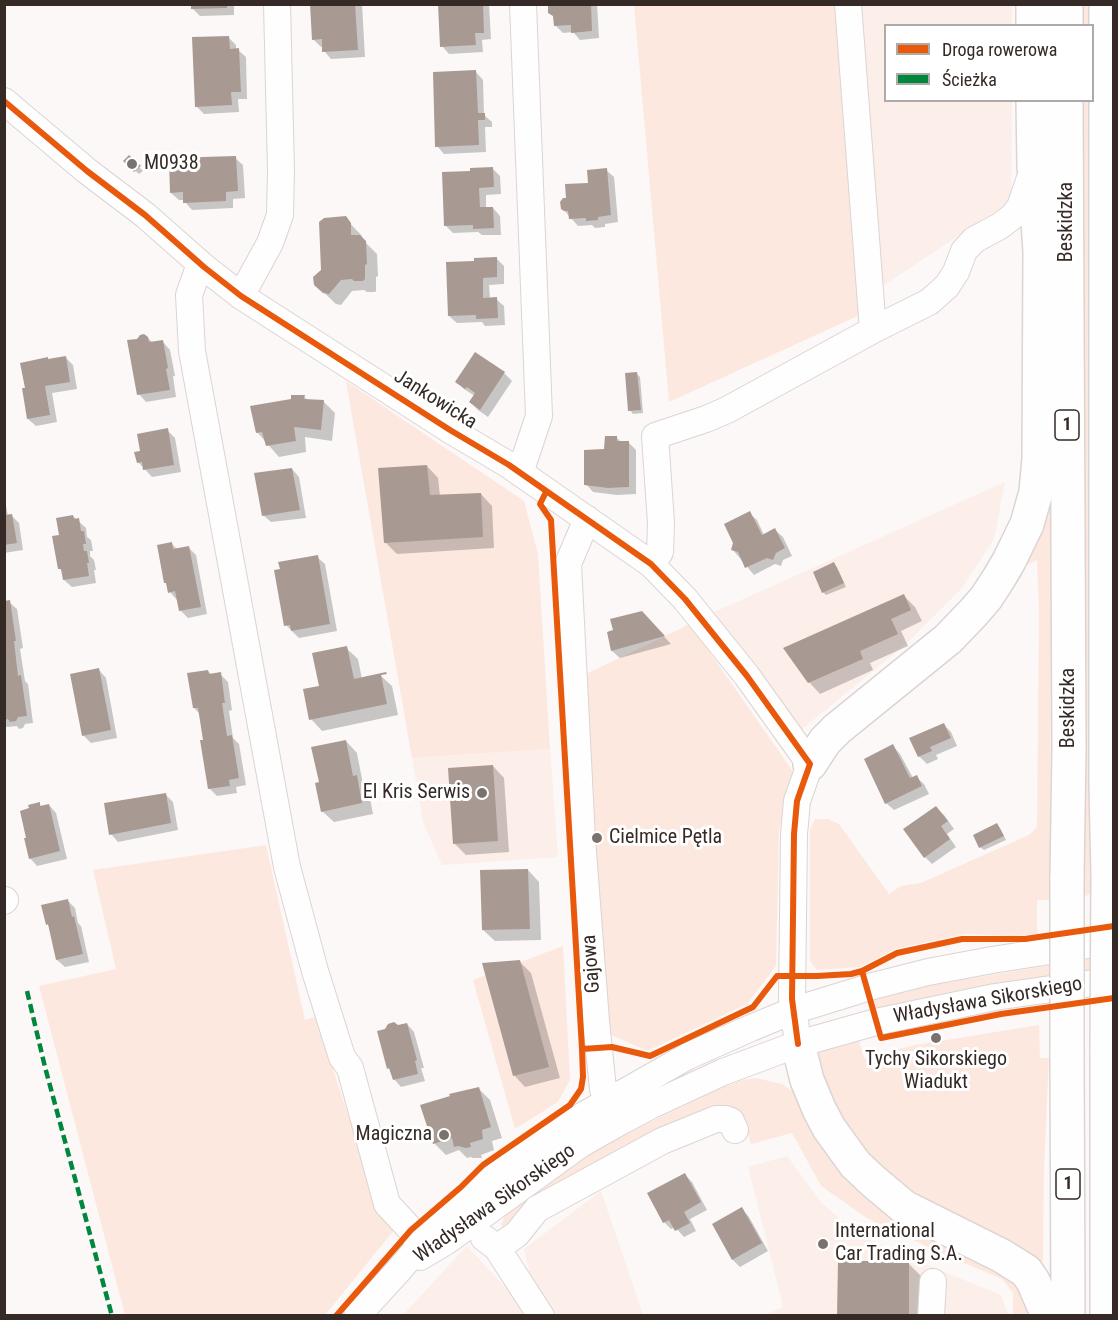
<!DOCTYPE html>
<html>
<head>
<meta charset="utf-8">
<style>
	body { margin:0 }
	#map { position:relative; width:1118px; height:1320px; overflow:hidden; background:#fbf8f7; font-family:"Roboto Condensed",sans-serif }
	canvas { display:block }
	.frame { position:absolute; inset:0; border:6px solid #352a26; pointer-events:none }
	.legend { position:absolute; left:884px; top:24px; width:210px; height:78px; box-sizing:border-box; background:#fff; border:2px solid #aeaaa8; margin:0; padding:8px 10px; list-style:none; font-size:18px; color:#352a26 }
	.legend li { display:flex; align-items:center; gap:12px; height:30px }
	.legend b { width:30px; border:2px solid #aeaaa8 }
</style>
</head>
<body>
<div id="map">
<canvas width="1118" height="1320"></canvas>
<div class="frame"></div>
<ul class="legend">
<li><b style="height:8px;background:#e8590c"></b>Droga rowerowa</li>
<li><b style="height:8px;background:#00873e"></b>Ścieżka</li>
</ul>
</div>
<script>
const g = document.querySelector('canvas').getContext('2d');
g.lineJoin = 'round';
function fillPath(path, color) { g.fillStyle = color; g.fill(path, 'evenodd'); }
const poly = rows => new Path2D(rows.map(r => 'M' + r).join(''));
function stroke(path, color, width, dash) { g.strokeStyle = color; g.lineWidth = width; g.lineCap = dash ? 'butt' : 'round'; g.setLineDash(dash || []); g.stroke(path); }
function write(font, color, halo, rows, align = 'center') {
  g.font = font + ' "Roboto Condensed",sans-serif'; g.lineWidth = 6; g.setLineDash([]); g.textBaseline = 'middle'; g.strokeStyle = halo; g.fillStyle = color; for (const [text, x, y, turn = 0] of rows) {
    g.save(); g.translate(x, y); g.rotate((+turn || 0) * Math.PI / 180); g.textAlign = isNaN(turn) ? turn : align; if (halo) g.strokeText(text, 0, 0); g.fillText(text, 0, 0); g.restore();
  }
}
const built = poly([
	[859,5,1013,5,1012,25,886,26,886,100,1012,101,1011,201,878,289],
	[1005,482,994,539,962,588,905,645,801,730,712,613],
	[550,749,558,857,442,865,423,822,412,758],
	[787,1156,821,1202,854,1232,905,1256,1001,1295,1008,1315,765,1315,783,1307,748,1167],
	[601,1191,643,1315,539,1315,524,1249],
	[467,1246,531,1315,402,1316]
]);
const green = poly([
	[634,5,840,5,862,314,669,402],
	[1079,5,1094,5,1093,893,1085,896,1080,893,1079,101,1092,100,1092,26,1079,25],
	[1053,101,1050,900,1037,900,1037,929,1038,934,1016,936,965,934,895,949,860,967,817,970,810,961,810,829,815,819,828,819,839,824,889,894,901,886,921,883,1029,835,1037,827,1039,612,1037,560,1027,565,1023,561],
	[346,381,524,501,538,554,550,749,412,758],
	[690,624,794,773,779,831,776,966,747,1004,647,1051,609,1034,584,675],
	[266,845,305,1020,322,1015,339,1069,333,1070,375,1194,395,1229,325,1315,125,1315,39,986,116,969,93,870],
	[563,946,570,1080,558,1102,515,1129,473,980],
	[1113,955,1113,968,939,995,873,1011,870,1001,936,984],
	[1039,1025,1040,1058,1049,1058,1044,1167,1043,1262,906,1195,847,1135,812,1054,859,1041,864,1058,915,1045],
	[756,1078,782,1084,794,1092,800,1102,1017,1282,1026,1304,1028,1315,1013,1315,1013,1293,1002,1279,940,1253,867,1218,821,1186,792,1133,751,1144,744,1119,736,1110,503,1230,501,1224,512,1202,575,1163,623,1135,724,1087,742,1080]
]);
const shadow = poly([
	[192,4,234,4,234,15,200,16,193,9],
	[311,4,362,4,365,57,331,59,324,51,324,47,321,47,313,39],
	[440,4,489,4,491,39,482,40,483,52,449,54,442,46],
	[550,4,597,4,599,38,580,40,573,32,563,33,555,25,555,18],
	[228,37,236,45,236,50,238,50,246,57,247,99,238,99,239,112,204,114,196,106],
	[476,72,483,80,484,115,492,122,492,127,485,127,486,152,444,154,437,146],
	[129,157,143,171,139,174,125,161],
	[235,158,243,165,245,198,233,199,233,208,192,210,185,202,185,200,179,200,171,193],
	[492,168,500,176,501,194,486,195,486,209,493,208,500,216,501,235,482,235,478,232,453,233,445,225,472,172],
	[606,170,614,177,618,222,605,224,605,227,595,228,592,225,578,226,562,208],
	[345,218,362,236,362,239,377,254,378,276,376,277,376,291,375,292,367,292,364,290,352,291,341,305,336,304,315,284],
	[496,258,504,266,504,284,489,285,490,299,496,299,504,306,505,325,485,326,482,322,457,323,449,316,476,262],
	[148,338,153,343,163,342,170,350,175,376,173,376,176,397,146,402,139,394],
	[475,354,504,373,512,381,488,417,478,410,470,402,475,396,464,389,457,382],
	[65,357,73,365,77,389,52,393,57,422,36,426,28,419,26,389,49,360],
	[637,374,640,377,643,413,633,414,630,410],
	[304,397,308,400,324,402,335,413,332,441,305,437,306,452,279,457,257,432],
	[167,430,175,438,181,472,152,477,138,462,142,453],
	[616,437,621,442,628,442,636,450,636,494,617,495,593,492,586,484,605,451],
	[427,466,438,478,440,496,481,494,492,506,494,548,397,554,386,543],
	[292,469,299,477,306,518,271,522,263,515],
	[4,495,8,516,12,516,19,523,23,550,4,553],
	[749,513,757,520,764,535,775,530,783,537,792,556,783,560,781,566,775,564,754,575,733,550],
	[73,516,86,528,87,537,91,540,93,551,90,551,90,556,94,560,96,570,94,570,96,583,72,587,64,580,63,572,60,569,61,536],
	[171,543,178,550,189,548,196,555,207,614,188,618,180,610,177,600,170,592,169,586,165,582],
	[317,557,325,564,337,631,299,638,286,625],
	[834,564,837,567,846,587,826,595,823,592],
	[904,596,915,607,922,621,901,631,908,646,870,663,873,670,820,694,809,682],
	[4,602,9,602,17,609,23,648,20,649,25,681,28,684,33,723,25,724,23,728,19,729,17,726,7,727,4,725],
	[649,620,671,644,620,658,612,651,609,633],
	[346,648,358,659,362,679,380,675,392,686,398,715,322,731,311,719,321,687],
	[99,670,106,678,117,738,91,743,83,735],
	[208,671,212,675,220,674,228,682,232,710,229,711,233,738,239,744,246,785,236,787,237,793,217,796,209,788,205,741,200,714,194,708],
	[944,725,951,732,957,746,936,755,938,759,927,764,919,756],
	[346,741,357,753,363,784,368,788,373,814,334,822,322,811,320,783],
	[893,746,900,754,913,778,916,777,924,784,929,794,894,810,886,803],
	[493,766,504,778,509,852,466,855,454,843],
	[166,795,173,802,178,830,118,842,111,834],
	[39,804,42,807,49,805,56,813,67,859,37,866,30,858,28,839],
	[936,808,944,815,954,829,947,834,956,847,932,864,925,857],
	[997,825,1000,828,1006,840,984,850,980,847],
	[528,870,539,882,541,940,495,941,483,930],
	[67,900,75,908,78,923,81,926,89,962,65,967,57,960,50,927,47,924],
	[520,962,531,973,560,1078,525,1087,514,1075],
	[407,1024,414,1032,424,1068,421,1068,425,1081,401,1087,394,1079,392,1071,388,1068,398,1027],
	[479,1089,490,1100,502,1138,492,1141,494,1150,481,1155,482,1158,473,1158,471,1157,467,1158,459,1150,446,1155,434,1143],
	[685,1175,692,1182,707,1210,690,1219,696,1231,684,1237,675,1227,671,1229,664,1222],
	[742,1209,749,1217,768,1251,740,1267,733,1260,714,1225],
	[908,1263,923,1278,923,1316,839,1316]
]);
const building = poly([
	[191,4,227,4,227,8,191,9],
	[310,4,355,4,358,50,322,52,322,39,312,40],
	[438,4,483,4,484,33,475,33,476,45,440,47],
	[548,4,591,4,592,31,571,33,571,25,554,26,553,16,548,13],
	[229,36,230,49,239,48,241,92,231,92,232,105,195,107,192,37],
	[476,70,478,113,485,113,485,120,478,120,479,145,435,147,433,72],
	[129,155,141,166,134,172,123,161],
	[236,156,238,191,226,192,226,201,183,203,183,192,170,193,169,158],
	[493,167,494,187,479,188,480,207,493,207,494,228,473,229,473,225,444,226,442,172,470,171,470,168],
	[607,168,611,215,598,217,598,220,586,221,586,218,569,219,568,211,564,211,561,209,560,202,563,198,566,198,565,184,588,183,587,170],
	[346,216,351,223,351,235,360,235,366,241,367,264,365,265,365,279,363,281,354,281,352,279,341,280,329,294,323,293,314,285,313,277,321,270,319,222,324,218],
	[497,257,497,277,483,278,483,298,497,297,498,318,476,319,476,315,448,316,446,262,474,261,474,258],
	[144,334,148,337,149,342,163,340,168,368,166,369,170,390,137,395,127,340,137,339,140,335],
	[475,352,505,372,480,410,469,402,475,393,467,387,465,389,455,382],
	[66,356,70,382,45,386,50,415,27,419,22,388,25,388,20,363,48,357,48,359],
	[637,372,641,410,628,411,625,373],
	[291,395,305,395,304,399,324,400,321,430,294,427,296,441,266,446,262,432,256,433,250,406,291,399],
	[168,428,174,465,143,470,142,462,137,463,134,452,140,451,137,434],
	[605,436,617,436,617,441,629,441,629,487,608,488,584,485,584,450,604,449],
	[427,465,430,495,481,493,483,537,384,543,378,468],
	[292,468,300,510,262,516,254,473],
	[750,511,762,535,775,528,785,548,776,553,773,560,767,558,745,568,738,552,731,550,733,543,724,524],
	[12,514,17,543,4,545,4,515],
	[73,515,74,519,79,518,81,531,84,531,86,544,83,544,84,551,87,551,89,563,87,563,89,576,63,580,61,569,58,569,52,536,59,535,56,518],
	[172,542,173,549,189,546,201,607,179,611,175,591,168,593,166,583,164,583,157,545],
	[318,555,330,624,291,631,290,625,284,626,274,570,280,569,278,562],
	[834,562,844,583,822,593,813,572],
	[904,594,911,610,891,619,898,634,860,651,863,659,808,683,783,648],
	[10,600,16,641,14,641,18,676,21,675,27,716,18,717,16,721,10,722,8,719,4,720,4,601],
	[642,611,665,636,611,651,607,632,613,630,610,619],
	[347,646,354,679,386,672,387,674,381,675,387,704,309,720,303,689,319,686,312,653],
	[99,668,111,730,82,736,70,674],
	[208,670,209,674,221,672,225,703,222,703,227,736,232,735,239,778,229,780,230,786,208,789,200,740,203,740,198,708,193,708,187,673],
	[944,723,951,738,930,747,932,751,918,757,909,738],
	[346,740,353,776,357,775,362,803,321,812,315,783,319,782,311,747],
	[893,744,910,778,917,775,922,786,885,804,864,759],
	[493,765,498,841,453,844,448,768],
	[166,793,171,823,109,835,104,803],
	[40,802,40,806,49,804,60,851,29,859,24,838,26,838,20,811,29,808,28,805],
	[936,806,948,821,941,826,950,839,924,858,903,829],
	[997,823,1004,836,979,848,973,835],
	[528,869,530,929,482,930,480,870],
	[68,899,72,917,74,916,83,954,56,960,48,924,46,925,41,905],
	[520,960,549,1067,513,1076,482,963],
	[394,1022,398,1025,407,1023,417,1060,415,1061,418,1074,393,1080,389,1068,387,1069,377,1031,385,1029,388,1024],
	[479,1087,491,1127,482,1130,483,1139,470,1143,471,1147,466,1148,458,1146,454,1147,452,1138,433,1144,420,1105,450,1096,449,1094],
	[685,1173,701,1202,684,1212,690,1223,675,1231,669,1220,663,1223,647,1193],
	[742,1207,762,1243,732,1260,712,1224],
	[838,1261,909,1261,909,1316,837,1316]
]);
const minor = poly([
	[848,4,873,330],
	[4,101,87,171,145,215,204,267,241,296,450,430,509,465,651,564,685,599,747,676,810,764,797,801,794,834,792,999,798,1044],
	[200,264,189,295,192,351,287,867,315,971,342,1057,350,1068,387,1204,411,1230,420,1245],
	[241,296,270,243,280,215,281,171,277,4],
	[520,473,539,416,523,4],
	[587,519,568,564,582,839,596,1021,603,1089,607,1102,614,1115],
	[651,564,660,552,661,523,655,436,706,419,727,410,873,330,929,302,947,286,956,272,964,251,974,240,1000,226,1013,216,1020,207,1031,175],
	[4,901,5,900],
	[484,1238,497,1248,541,1316],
	[497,1248,517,1234,537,1209,662,1141,716,1119,726,1119,731,1121,735,1130],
	[420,1257,447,1241,581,1144,618,1123,652,1105,723,1072,798,1044,876,1022,995,997,1114,980],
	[357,1316,400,1269,437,1225,451,1211,499,1173,584,1115,688,1056,751,1028,792,1011,873,986,928,972,992,960,1114,941],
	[931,1316,933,1282]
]);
const major = poly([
	[1066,4,1066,26],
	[1106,4,1106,786,1108,874],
	[1033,26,1033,4],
	[1066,100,1069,749,1067,879],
	[810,764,825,741,837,729,948,639,973,613,986,598,999,578,1009,561,1027,524,1036,492,1039,459,1040,251,1034,166,1033,100],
	[798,1044,807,1080,819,1109,829,1128,855,1164,873,1181,904,1207,1002,1256,1026,1271,1033,1281,1048,1316],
	[1067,1052,1068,1316],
	[1107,1316,1107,1050]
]);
const majorBridge = poly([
	[1067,879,1067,1052],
	[1107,1050,1108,874]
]);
const quiet = poly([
	[27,991,45,1067,112,1316]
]);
const cycleway = poly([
	[4,101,87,171,145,215,204,267,241,296,450,430,509,465,651,564,685,599,747,676,810,764,797,801,794,834,792,999,798,1044],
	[862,971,881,1038,1001,1014,1114,998],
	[582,1049,612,1047,650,1056,753,1007,777,976,817,976,851,974,862,971,897,953,962,939,1025,939,1114,926],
	[336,1316,411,1230,461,1187,483,1165,570,1105,581,1089,583,1077,582,1049,551,520,540,504,546,492]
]);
const markers = [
	[132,164,6,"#7a726f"],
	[482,793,6,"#7a726f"],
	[597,838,6,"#7a726f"],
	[936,1038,6,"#7a726f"],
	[444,1135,6,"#7a726f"],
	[823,1244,6,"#7a726f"]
];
const shields = [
	[1067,425,24],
	[1068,1184,24]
];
const shieldNames = [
	["1",1067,425],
	["1",1068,1184]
];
const poiNames = [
	["M0938",144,164],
	["El Kris Serwis",470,793,"right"],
	["Cielmice Pętla",609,838],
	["Tychy Sikorskiego",936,1060,"center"],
	["Wiadukt",936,1083,"center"],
	["Magiczna",432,1135,"right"],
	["International",835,1232],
	["Car Trading S.A.",835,1255]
];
const streetNames = [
	["Beskidzka",1067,222,-90],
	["Jankowicka",435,400,32],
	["Beskidzka",1069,708,-90],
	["Gajowa",592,964,-94],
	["Władysława Sikorskiego",988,1001,-10],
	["Władysława Sikorskiego",495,1204,-35]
];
fillPath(built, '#fceee9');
fillPath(green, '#fde8e0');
fillPath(shadow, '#0003');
fillPath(building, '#a89993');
stroke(minor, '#dbd4d2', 28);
stroke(major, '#dbd4d2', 36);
stroke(minor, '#fefefe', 26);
stroke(major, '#fefefe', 33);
stroke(majorBridge, '#dbd4d2', 36, []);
stroke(majorBridge, '#fefefe', 33);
stroke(quiet, '#00873e', 4.5, [9, 4.5]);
stroke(cycleway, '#e8590c', 6);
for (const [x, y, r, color] of markers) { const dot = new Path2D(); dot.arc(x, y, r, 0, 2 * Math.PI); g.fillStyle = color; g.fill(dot); stroke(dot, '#fff', 2); }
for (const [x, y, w] of shields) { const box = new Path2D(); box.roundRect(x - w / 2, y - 15, w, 30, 4.5); g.fillStyle = '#fff'; g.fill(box); stroke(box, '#352a26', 1.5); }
write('bold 18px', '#352a26', null, shieldNames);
write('20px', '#352a26', '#fff', poiNames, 'left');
write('20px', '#352a26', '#fff', streetNames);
</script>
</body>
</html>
